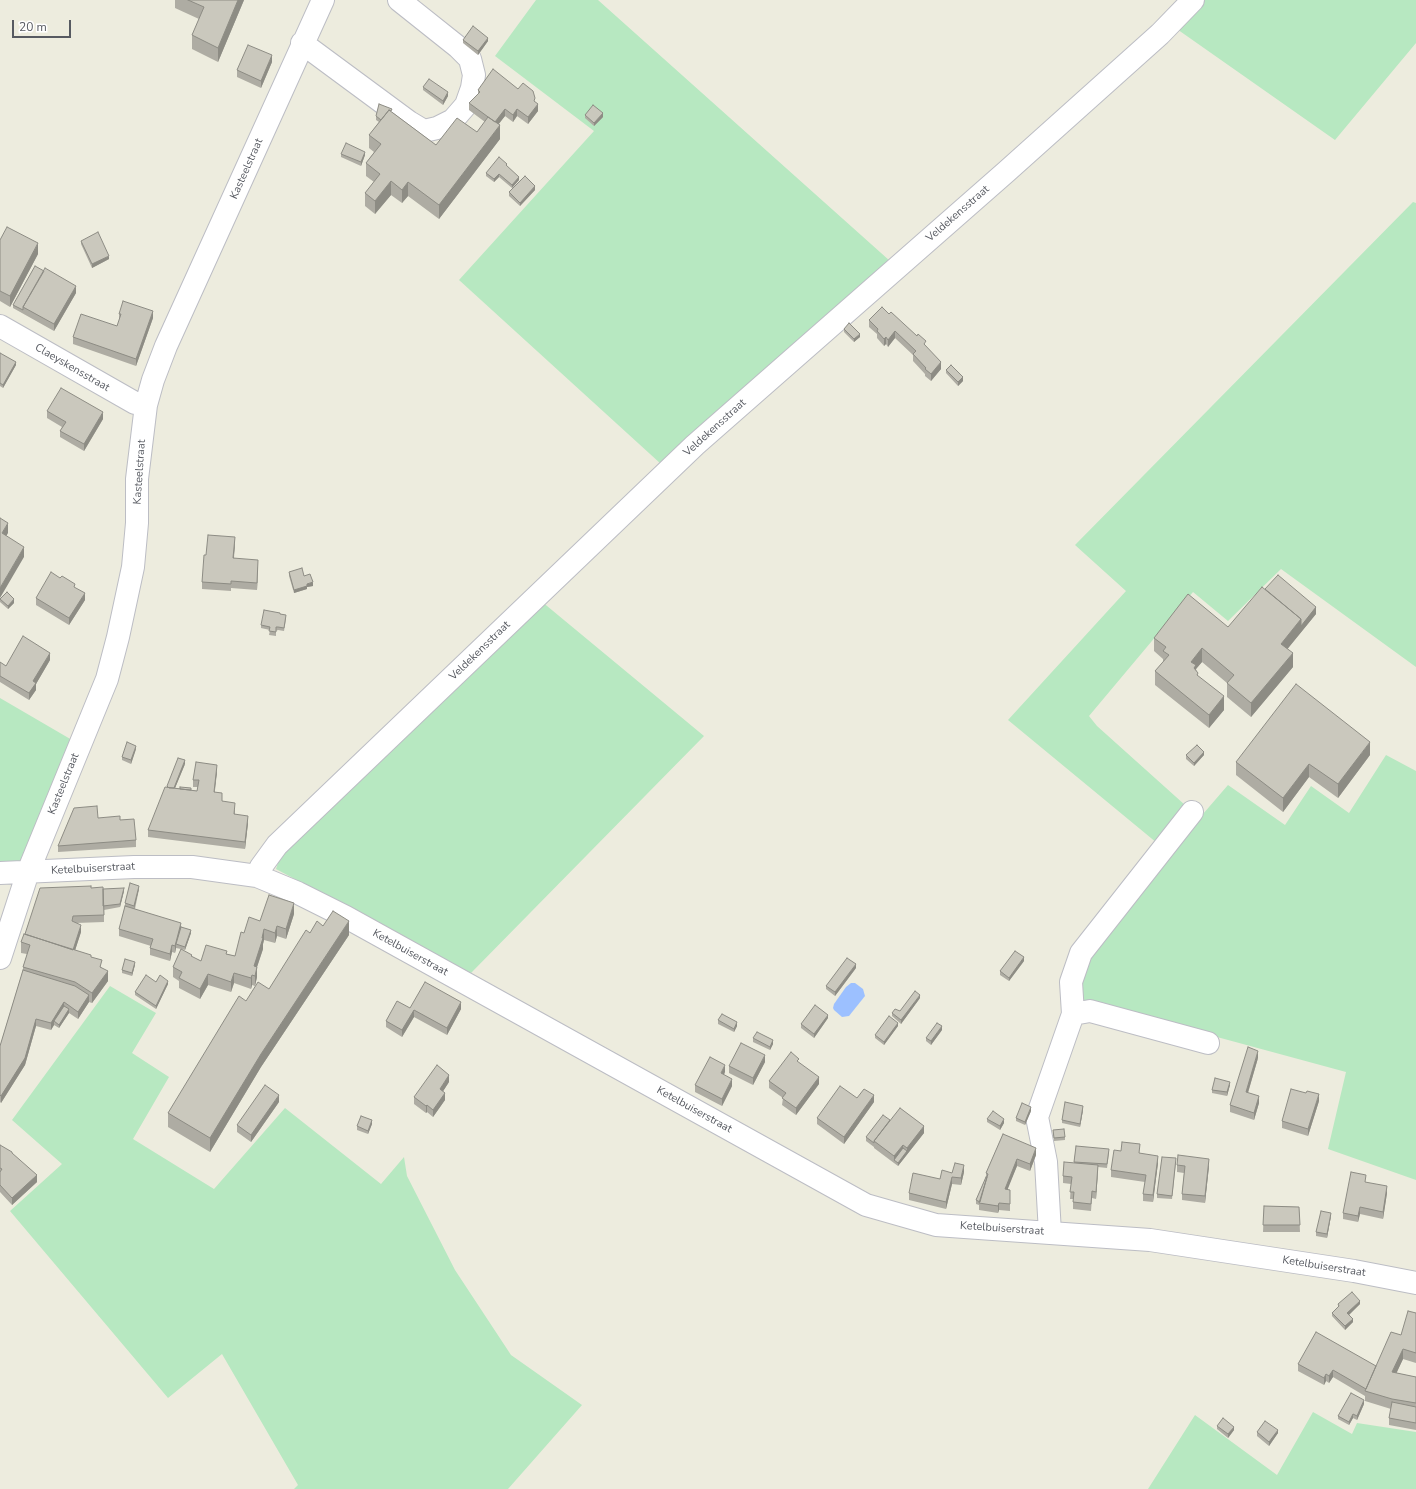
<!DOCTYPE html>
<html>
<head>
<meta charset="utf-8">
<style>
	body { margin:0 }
	#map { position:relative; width:1416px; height:1489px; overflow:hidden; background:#edecde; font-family:"Nunito Sans",sans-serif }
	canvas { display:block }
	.scale { position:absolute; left:12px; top:20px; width:59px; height:18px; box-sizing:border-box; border:2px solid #575a61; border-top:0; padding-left:5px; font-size:12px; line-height:14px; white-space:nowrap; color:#575a61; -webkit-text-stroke:3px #fff; paint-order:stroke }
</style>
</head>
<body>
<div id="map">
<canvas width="1416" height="1489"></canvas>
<div class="scale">20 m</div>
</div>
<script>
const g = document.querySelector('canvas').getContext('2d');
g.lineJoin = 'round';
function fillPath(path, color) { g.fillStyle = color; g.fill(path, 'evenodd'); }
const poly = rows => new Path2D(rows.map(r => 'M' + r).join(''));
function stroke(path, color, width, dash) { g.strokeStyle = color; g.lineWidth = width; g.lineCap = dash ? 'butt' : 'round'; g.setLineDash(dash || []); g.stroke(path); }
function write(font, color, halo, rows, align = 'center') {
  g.font = font + ' "Nunito Sans",sans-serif'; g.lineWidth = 3; g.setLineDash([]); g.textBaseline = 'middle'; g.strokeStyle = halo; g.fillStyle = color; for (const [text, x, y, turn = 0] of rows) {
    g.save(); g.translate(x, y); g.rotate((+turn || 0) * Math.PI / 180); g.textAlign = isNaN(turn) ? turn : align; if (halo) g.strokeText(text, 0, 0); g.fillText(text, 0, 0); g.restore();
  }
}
const green = poly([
	[536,0,598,0,890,261,661,464,459,280,594,131,495,56],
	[1200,0,1416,0,1416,43,1335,140,1174,27],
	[1413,202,1416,203,1416,667,1281,569,1228,621,1193,592,1089,716,1097,726,1185,805,1157,843,1008,720,1126,591,1075,545],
	[541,601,704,736,471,973,276,869,281,854],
	[0,698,72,740,23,864,0,865],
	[1386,755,1416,771,1416,1180,1328,1149,1346,1072,1077,999,1082,968,1140,887,1228,785,1285,825,1311,786,1349,813],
	[110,986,156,1013,132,1053,169,1077,133,1139,214,1189,285,1108,381,1184,404,1157,407,1176,455,1270,511,1355,582,1405,508,1489,294,1489,298,1485,222,1354,168,1398,10,1211,62,1164,12,1120],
	[1313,1412,1352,1434,1357,1423,1416,1432,1416,1489,1148,1489,1195,1415,1277,1475]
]);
const water = poly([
	[851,983,855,983,863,989,865,996,849,1016,842,1017,834,1010,833,1008,834,1004,846,987]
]);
const minor = poly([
	[302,43,409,122,424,131,437,128,453,120,466,105,472,88,474,75,470,59,458,47,399,0],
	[0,326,135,403,146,405],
	[0,873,134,867,192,867,257,876,298,893,346,917,866,1205,936,1225,1150,1240,1354,1271,1416,1283],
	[257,876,261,867,277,845,695,445,1006,172,1160,34,1193,0],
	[0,958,28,872,107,679,118,637,133,567,137,523,137,479,146,405,153,380,166,346,323,0],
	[1073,1014,1090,1011,1208,1043],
	[1050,1233,1046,1162,1037,1117,1073,1014,1071,982,1081,953,1192,812]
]);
const wall = poly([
	[175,0,244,0,218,62,192,49,192,35,199,19,175,8],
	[463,40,488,41,478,55,463,43],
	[272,62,261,88,237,77,237,70],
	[423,87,448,96,443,105,423,90],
	[478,90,535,102,538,111,528,124,517,116,513,122,505,116,498,124,500,139,439,219,408,196,402,203,391,195,375,214,365,206,365,193,374,182,366,176,366,163,374,152,369,148,369,135,379,122,376,120,376,116,392,112,436,145,477,132,485,122,469,110,469,103,478,94],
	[585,115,603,117,594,126,585,118],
	[341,154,365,155,361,166,341,157],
	[507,166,519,180,512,188,499,177,494,182,486,176,486,173],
	[535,190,520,206,509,196,509,192],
	[0,240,38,254,10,307,0,301],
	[81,241,109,259,92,268,81,244],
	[76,293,54,331,13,308,13,305],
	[119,314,153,318,136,366,73,344,73,337,117,326,119,321],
	[889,314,926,346,941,369,931,381,925,376,925,374,913,361,913,355,895,338,888,347,886,344,884,346,877,338,877,334,869,327,869,320],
	[844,329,860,337,854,342,844,332],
	[0,353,16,365,3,388,0,386],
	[946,370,963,381,958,386,946,373],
	[47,411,103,419,84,451,60,437,60,431,62,427,47,418],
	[235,544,234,558,258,567,257,590,231,588,231,591,202,589,202,582,206,555],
	[289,572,313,586,307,587,307,589,294,593,289,576],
	[75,588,85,600,69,625,36,605,36,598],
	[1265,589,1316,614,1287,649,1293,667,1251,717,1227,697,1227,683,1202,662,1196,669,1198,676,1224,710,1209,728,1155,685,1155,671,1163,662,1163,659,1154,651,1154,638,1228,627],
	[0,598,14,603,8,609,0,602],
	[280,615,286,619,284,631,278,630,276,631,276,636,269,635,270,630,261,628,261,625],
	[50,660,36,684,36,690,29,700,0,682,0,662,6,666],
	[136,749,131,764,122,760,122,757],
	[1186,755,1204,755,1194,766,1186,759],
	[1370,755,1338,798,1309,777,1283,812,1236,775,1236,762],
	[185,764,175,788,197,791,198,787,193,787,193,780,217,772,214,792,222,801,235,810,235,814,248,823,245,849,148,837,148,830,167,786],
	[98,818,120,820,136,840,136,847,58,852,58,846],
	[91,888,124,891,120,907,104,910,104,922,76,923,81,932,75,950,91,957,102,968,108,981,92,1003,89,1002,78,1019,69,1013,59,1028,54,1025,51,1030,36,1026,25,1065,1,1103,0,1102,0,1046,23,970,23,967,27,954,21,953,21,942,25,934],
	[139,889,135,909,181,927,191,933,185,950,181,949,192,957,201,961,227,954,235,956,244,933,260,921,294,914,286,939,277,936,275,943,264,940,263,944,263,949,257,967,257,977,255,986,252,985,251,989,234,983,231,992,208,985,200,999,179,988,179,981,173,977,173,967,181,949,176,948,175,953,172,952,170,961,150,955,150,948,151,946,119,936,119,929,125,906,125,903],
	[323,926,349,935,261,1067,210,1152,168,1127,168,1113,246,1001,269,989,310,933],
	[1024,961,1009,981,1000,975,1000,971],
	[135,965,132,976,122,973,122,970],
	[856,968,835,996,826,989,826,986],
	[156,982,168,984,156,1009,135,995,135,992],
	[920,998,901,1024,892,1016,892,1013,900,1011],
	[410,1008,461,1009,447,1035,414,1017,402,1037,386,1027,386,1021],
	[828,1018,814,1038,801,1028,801,1024],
	[718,1020,737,1026,734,1032,718,1024],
	[898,1026,884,1045,875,1038,875,1035],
	[942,1030,931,1045,926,1041,926,1038],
	[753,1038,773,1044,770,1050,753,1042],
	[1258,1058,1248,1093,1259,1103,1254,1120,1230,1112,1230,1105],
	[765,1062,753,1085,729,1073,729,1066],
	[799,1063,819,1084,796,1115,782,1105,783,1098,769,1088,769,1081],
	[725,1072,724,1075,732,1086,722,1106,695,1092,695,1085],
	[449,1082,443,1091,445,1100,433,1117,427,1112,426,1113,414,1104,414,1097],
	[1230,1085,1227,1096,1212,1093,1212,1090],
	[1319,1101,1308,1136,1282,1128,1282,1121],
	[279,1102,251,1142,237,1132,237,1125],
	[874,1102,844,1144,817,1124,817,1118],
	[1083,1110,1080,1127,1062,1123,1062,1120],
	[1031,1111,1025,1125,1016,1121,1016,1118],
	[987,1119,1004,1123,1000,1130,987,1122],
	[890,1120,924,1133,898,1166,874,1148,874,1147,866,1141,866,1137],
	[372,1124,368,1134,357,1130,357,1126],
	[1053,1130,1065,1137,1065,1140,1054,1141],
	[1003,1134,1036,1155,1030,1171,1017,1166,1007,1189,1010,1197,1010,1211,999,1210,998,1213,979,1210,979,1205,976,1204,976,1200,986,1177,986,1173],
	[0,1145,12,1154,37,1182,12,1205,0,1192],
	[1076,1146,1109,1153,1107,1168,1098,1167,1096,1199,1092,1198,1091,1211,1073,1209,1073,1199,1070,1199,1071,1184,1063,1183,1063,1176,1074,1163],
	[1140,1154,1158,1163,1153,1202,1143,1201,1143,1194,1145,1182,1111,1177,1111,1170],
	[1176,1162,1172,1199,1157,1198,1157,1194],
	[1177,1165,1209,1166,1205,1203,1182,1200,1182,1194,1184,1173,1177,1172],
	[964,1172,961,1185,952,1184,946,1209,909,1200,909,1193,940,1179],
	[1387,1193,1383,1219,1360,1214,1358,1222,1343,1219,1343,1213],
	[1264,1206,1299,1207,1300,1232,1263,1232],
	[1331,1216,1327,1238,1316,1236,1316,1232],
	[1338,1304,1360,1304,1348,1315,1353,1322,1345,1330,1332,1316,1332,1313,1338,1307],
	[1416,1313,1416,1363,1403,1359,1396,1373,1416,1377,1416,1430,1389,1425,1389,1418,1391,1409,1365,1401,1365,1396,1333,1377,1329,1383,1326,1381,1324,1385,1298,1371,1298,1364,1376,1366,1401,1335],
	[1364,1404,1357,1420,1353,1418,1349,1425,1338,1419,1338,1416],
	[1217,1426,1234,1430,1228,1438,1217,1429],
	[1257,1432,1278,1433,1269,1446,1257,1436]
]);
const shadedWall = poly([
	[238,0,244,0,218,62,218,48],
	[488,38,488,41,478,55,478,51],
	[272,55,272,62,261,88,261,81],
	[448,92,448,96,443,105,443,101],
	[538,104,538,111,528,124,528,117],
	[505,109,505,116,495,129,495,122],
	[517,109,517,116,513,122,513,115],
	[603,113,603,117,594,126,594,123],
	[500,125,500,139,439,219,439,205],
	[365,152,365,155,361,166,361,162],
	[499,174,499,177,494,182,494,179],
	[519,177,519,180,512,188,512,185],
	[391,181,391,195,375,214,375,201],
	[408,182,408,196,402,203,402,190],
	[535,186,535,190,520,206,520,203],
	[38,243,38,254,10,307,10,296],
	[109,256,109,259,92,268,92,264],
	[76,286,76,293,54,331,54,324],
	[153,311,153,318,136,366,136,359],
	[895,331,895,338,888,347,888,340],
	[860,334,860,337,854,342,854,339],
	[886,337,886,344,884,346,884,339],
	[16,362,16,365,3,388,3,385],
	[941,362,941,369,931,381,931,374],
	[963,377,963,381,958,386,958,382],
	[103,412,103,419,84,451,84,444],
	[8,523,8,533,2,544,2,533],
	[235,537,235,544,233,565,233,558],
	[24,547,24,557,0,598,0,588],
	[258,560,258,567,257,590,257,583],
	[313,582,313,586,307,587,307,589,294,593,294,590,307,584],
	[85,593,85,600,69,625,69,618],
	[14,599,14,603,8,609,8,606],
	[1316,607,1316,614,1281,657,1281,644,1301,619],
	[1202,648,1202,662,1196,669,1196,679,1191,662],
	[50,653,50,660,36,684,36,690,29,700,29,693,33,681],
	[1293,653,1293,667,1251,717,1251,703],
	[1224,696,1224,710,1209,728,1209,715],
	[1370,742,1370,755,1338,798,1338,784],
	[136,746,136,749,131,764,131,760],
	[1204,752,1204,755,1194,766,1194,763],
	[185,760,185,764,173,793,173,789],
	[1309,764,1309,777,1283,812,1283,798],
	[217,765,217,772,214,799,214,792],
	[248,816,248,823,245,849,245,842],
	[139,886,139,889,134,909,134,906],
	[124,888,124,891,120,907,120,904],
	[294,903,294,914,286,939,286,929],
	[349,921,349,935,261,1067,210,1152,210,1138,261,1054],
	[181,923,181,930,176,944,176,948,175,953,175,946],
	[81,925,81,932,72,960,72,953],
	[277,926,277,936,275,943,275,933],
	[264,929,264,940,263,944,263,949,254,976,254,966],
	[191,930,191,933,185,950,185,947],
	[172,945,172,952,170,961,170,954],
	[1024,957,1024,961,1009,981,1009,978],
	[135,962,135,965,132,976,132,973],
	[856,964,856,968,835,996,835,992],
	[257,967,257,977,255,986,255,976],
	[108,971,108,981,92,1003,92,993],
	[234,973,234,983,231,992,231,982],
	[208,974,208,985,200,999,200,989],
	[252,975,252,985,251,989,251,978],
	[168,981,168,984,156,1009,156,1006],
	[89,995,89,1002,78,1019,78,1012],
	[920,995,920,998,901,1024,901,1020],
	[64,1002,64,1009,54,1021,54,1025,51,1030,51,1023],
	[461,1002,461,1009,447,1035,447,1028],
	[69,1009,69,1013,59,1028,59,1025],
	[414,1010,414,1017,402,1037,402,1030],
	[828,1015,828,1018,814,1038,814,1034],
	[36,1019,36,1026,25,1065,1,1103,1,1096],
	[737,1022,737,1026,734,1032,734,1029],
	[898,1023,898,1026,884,1045,884,1042],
	[942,1026,942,1030,931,1045,931,1041],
	[773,1040,773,1044,770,1050,770,1047],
	[1258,1051,1258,1058,1246,1099,1246,1092],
	[765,1055,765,1062,753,1085,753,1078],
	[725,1065,725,1072,721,1080,721,1073],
	[449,1075,449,1082,440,1096,440,1089],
	[819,1077,819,1084,796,1115,796,1108],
	[732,1079,732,1086,722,1106,722,1099],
	[1230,1082,1230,1085,1227,1096,1227,1092],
	[445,1093,445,1100,433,1117,433,1110],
	[1319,1094,1319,1101,1308,1136,1308,1129],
	[279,1095,279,1102,251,1142,251,1135],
	[874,1095,874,1102,844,1144,844,1137],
	[1259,1096,1259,1103,1254,1120,1254,1113],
	[427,1105,427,1112,426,1113,426,1106],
	[1083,1106,1083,1110,1080,1127,1080,1124],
	[1031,1107,1031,1111,1025,1125,1025,1122],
	[1004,1119,1004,1123,1000,1130,1000,1126],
	[372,1120,372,1124,368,1134,368,1131],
	[924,1126,924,1133,898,1166,898,1163,907,1151,907,1148],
	[903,1145,903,1151,894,1160,894,1156],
	[1036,1148,1036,1155,1030,1171,1030,1164],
	[1158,1156,1158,1163,1153,1202,1153,1195],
	[1017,1159,1017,1166,1005,1196,1005,1189],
	[1209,1159,1209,1166,1205,1203,1205,1196],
	[964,1165,964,1172,961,1185,961,1178],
	[1098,1165,1098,1172,1096,1199,1096,1192],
	[37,1175,37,1182,12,1205,12,1198],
	[952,1177,952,1184,946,1209,946,1202],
	[1387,1186,1387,1193,1383,1219,1383,1212],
	[999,1203,999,1210,998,1213,998,1206],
	[1360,1207,1360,1214,1358,1222,1358,1216],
	[1331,1213,1331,1216,1327,1238,1327,1234],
	[1360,1301,1360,1304,1347,1317,1347,1313],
	[1353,1319,1353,1322,1345,1330,1345,1326],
	[1403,1349,1403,1359,1392,1383,1392,1372],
	[1333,1370,1333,1377,1329,1383,1329,1376],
	[1326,1374,1326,1381,1324,1385,1324,1378],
	[1364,1400,1364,1404,1357,1420,1357,1416],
	[1353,1414,1353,1418,1349,1425,1349,1422],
	[1234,1427,1234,1430,1228,1438,1228,1434],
	[1278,1430,1278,1433,1269,1446,1269,1442]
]);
const building = poly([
	[188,0,238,0,218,48,192,35,204,7,188,0],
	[473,26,488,38,478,51,463,40,473,26],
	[248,45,272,55,261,81,237,70,248,45],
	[493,69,518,89,523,83,533,91,535,98,534,101,538,104,528,117,517,109,513,115,505,109,495,122,469,103,480,92,478,90,493,69],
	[429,79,448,92,443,101,423,87,429,79],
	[379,104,392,109,391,111,389,110,381,120,376,116,379,104],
	[593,105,603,113,594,123,585,115,593,105],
	[389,110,436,145,457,118,477,132,488,117,500,125,439,205,408,182,402,190,391,181,375,201,365,193,380,174,366,163,381,144,369,135,389,110],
	[346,143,365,152,361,162,341,154,346,143],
	[499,157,507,164,506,165,519,177,512,185,499,174,494,179,486,173,499,157],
	[525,176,535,186,520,203,509,192,525,176],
	[7,227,38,243,10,296,0,291,0,240,7,227],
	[98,232,109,256,92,264,81,241,98,232],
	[35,266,44,271,23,307,23,310,13,305,35,266],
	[45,268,76,286,54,324,23,307,45,268],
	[123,301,153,311,136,359,73,337,81,314,117,326,121,314,119,314,123,301],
	[882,307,889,314,891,312,917,336,918,334,926,341,924,344,941,362,931,374,925,369,926,368,913,354,916,351,895,331,888,340,886,337,884,339,877,331,878,329,869,320,882,307],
	[849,323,860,334,854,339,844,329,849,323],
	[0,353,16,362,3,385,0,383,0,353],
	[951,365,963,377,958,382,946,370,951,365],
	[61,388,103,412,84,444,60,431,66,422,47,411,61,388],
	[0,518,8,523,2,533,24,547,0,588,0,518],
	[208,535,235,537,233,558,258,560,257,583,231,581,231,584,202,582,204,555,206,555,208,535],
	[302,568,304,576,310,574,313,582,307,584,307,586,294,590,289,572,302,568],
	[51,572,60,578,62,576,75,584,74,587,85,593,69,618,36,598,51,572],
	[1278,575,1316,607,1301,626,1301,619,1265,589,1278,575],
	[1262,587,1301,619,1281,644,1293,653,1251,703,1227,683,1234,675,1202,648,1191,662,1196,665,1194,668,1198,673,1197,675,1224,696,1209,715,1155,671,1169,655,1163,651,1166,647,1154,638,1188,594,1228,627,1262,587],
	[7,592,14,599,8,606,0,599,7,592],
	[264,610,280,613,280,614,286,615,284,628,278,627,276,627,276,632,269,631,270,627,261,625,264,610],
	[23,636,50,653,33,681,36,683,29,693,0,676,0,662,6,666,23,636],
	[1296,684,1370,742,1338,784,1309,764,1283,798,1236,762,1296,684],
	[127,742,136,746,131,760,122,757,127,742],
	[1197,745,1204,752,1194,763,1186,755,1197,745],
	[178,758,185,760,174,788,169,788,167,786,178,758],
	[196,762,217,765,214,792,222,793,222,801,235,803,234,814,248,816,245,842,148,830,165,787,197,791,199,780,193,780,196,762],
	[180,787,191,788,191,790,180,789,180,787],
	[97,806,98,818,120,816,120,820,134,819,136,840,58,846,74,808,97,806],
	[130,883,139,886,134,906,125,903,130,883],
	[91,886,91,888,103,887,104,915,73,916,72,921,81,925,73,950,25,934,40,888,91,886],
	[124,888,120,904,103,906,103,889,124,888],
	[269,895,294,903,286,929,277,926,275,933,264,929,262,938,263,938,254,966,257,967,255,976,252,975,251,978,234,973,231,982,208,974,200,989,179,978,182,972,173,967,181,949,192,955,191,956,201,961,206,945,227,951,226,954,235,956,241,932,244,933,249,917,260,921,269,895],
	[125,906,181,923,175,946,172,945,170,954,150,948,153,939,119,929,125,906],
	[333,911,349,921,261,1054,210,1138,168,1113,239,996,246,1001,258,982,269,989,306,930,310,933,317,921,323,926,333,911],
	[181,927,191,930,185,947,176,944,181,927],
	[24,934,91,955,91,957,102,960,100,967,108,971,92,993,75,982,23,967,30,945,21,942,24,934],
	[1015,951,1024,957,1009,978,1000,971,1015,951],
	[847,958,856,964,835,992,826,986,847,958],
	[125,959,135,962,132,973,122,970,125,959],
	[23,970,75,986,89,995,78,1012,64,1002,51,1023,36,1019,25,1058,1,1096,0,1095,0,1046,23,970],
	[146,975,156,982,160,975,168,981,156,1006,135,992,146,975],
	[425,982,461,1002,447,1028,414,1010,402,1030,386,1021,397,1001,410,1008,425,982],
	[915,991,920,995,901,1020,892,1013,895,1009,900,1011,915,991],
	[815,1005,828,1015,814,1034,801,1024,815,1005],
	[64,1006,69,1009,59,1025,54,1021,64,1006],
	[722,1014,737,1022,734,1029,718,1020,722,1014],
	[889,1016,898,1023,884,1042,875,1035,889,1016],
	[937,1023,942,1026,931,1041,926,1038,937,1023],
	[757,1032,773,1040,770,1047,753,1038,757,1032],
	[741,1043,765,1055,753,1078,729,1066,741,1043],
	[1248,1047,1258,1051,1246,1092,1259,1096,1254,1113,1230,1105,1248,1047],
	[791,1052,799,1059,797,1061,819,1077,796,1108,782,1098,786,1093,769,1081,791,1052],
	[710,1057,725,1065,721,1073,732,1079,722,1099,695,1085,710,1057],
	[437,1065,449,1075,440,1089,445,1093,433,1110,427,1105,426,1106,414,1097,437,1065],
	[1215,1078,1230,1082,1227,1092,1212,1090,1215,1078],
	[265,1085,279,1095,251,1135,237,1125,265,1085],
	[840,1086,857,1098,864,1089,874,1095,844,1137,817,1118,840,1086],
	[1291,1089,1306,1093,1307,1091,1319,1094,1308,1129,1282,1121,1291,1089],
	[1065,1102,1083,1106,1080,1124,1062,1120,1065,1102],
	[1022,1103,1031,1107,1025,1122,1016,1118,1022,1103],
	[900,1108,924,1126,907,1148,903,1145,894,1156,874,1141,900,1108],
	[993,1111,1004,1119,1000,1126,987,1119,993,1111],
	[883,1115,890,1120,874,1141,874,1143,866,1137,883,1115],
	[361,1116,372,1120,368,1131,357,1126,361,1116],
	[1064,1129,1065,1137,1054,1138,1053,1130,1064,1129],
	[1003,1134,1036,1148,1030,1164,1017,1159,1005,1189,1010,1190,1010,1204,999,1203,998,1206,979,1203,988,1174,986,1173,1003,1134],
	[1122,1142,1140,1144,1139,1153,1158,1156,1153,1195,1143,1194,1146,1175,1111,1170,1114,1150,1121,1151,1122,1142],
	[0,1145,12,1152,12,1153,37,1175,12,1198,0,1185,0,1172,2,1169,0,1168,0,1145],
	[1076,1146,1109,1149,1107,1164,1074,1162,1076,1146],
	[903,1148,907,1151,898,1163,894,1160,903,1148],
	[1178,1155,1209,1159,1205,1196,1182,1194,1185,1166,1177,1165,1178,1155],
	[1162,1157,1176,1158,1172,1196,1157,1194,1162,1157],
	[1064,1162,1098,1165,1096,1192,1092,1191,1091,1204,1073,1202,1074,1192,1070,1192,1072,1177,1063,1176,1064,1162],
	[955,1163,964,1165,961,1178,952,1177,946,1202,909,1193,913,1173,940,1179,942,1170,952,1173,955,1163],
	[1351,1172,1366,1175,1365,1182,1387,1186,1383,1212,1360,1207,1358,1216,1343,1213,1351,1172],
	[986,1177,987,1177,980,1202,976,1200,986,1177],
	[1264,1206,1299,1207,1300,1225,1263,1225,1264,1206],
	[1321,1211,1331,1213,1327,1234,1316,1232,1321,1211],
	[1352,1292,1360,1301,1347,1313,1353,1319,1345,1326,1332,1313,1339,1306,1338,1304,1352,1292],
	[1408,1311,1416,1313,1416,1353,1403,1349,1392,1372,1416,1377,1416,1403,1392,1399,1365,1391,1391,1332,1401,1335,1408,1311],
	[1316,1332,1376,1366,1366,1389,1333,1370,1329,1376,1326,1374,1324,1378,1298,1364,1316,1332],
	[1351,1393,1364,1400,1357,1416,1353,1414,1349,1422,1338,1416,1351,1393],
	[1392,1402,1416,1407,1416,1423,1389,1418,1392,1402],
	[1223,1418,1234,1427,1228,1434,1217,1426,1223,1418],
	[1265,1421,1278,1430,1269,1442,1257,1432,1265,1421]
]);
const streetNames = [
	["Kasteelstraat",247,169,-66],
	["Veldekensstraat",958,214,-41],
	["Claeyskensstraat",72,368,30],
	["Veldekensstraat",715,428,-42],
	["Kasteelstraat",140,472,-86],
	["Veldekensstraat",480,651,-44],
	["Kasteelstraat",64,784,-68],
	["Ketelbuiserstraat",93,869,-3],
	["Ketelbuiserstraat",410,953,29],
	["Ketelbuiserstraat",694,1110,29],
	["Ketelbuiserstraat",1002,1229,4],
	["Ketelbuiserstraat",1324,1267,9]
];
fillPath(green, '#b7e8c1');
fillPath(water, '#9cc0ff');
stroke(minor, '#bcbdc4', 24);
stroke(minor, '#fff', 22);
fillPath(wall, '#aeaca3');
fillPath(shadedWall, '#8d8c84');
fillPath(building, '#cac8bd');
stroke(building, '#8d8c84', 1);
write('11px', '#575a61', '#fff', streetNames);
</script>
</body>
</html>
